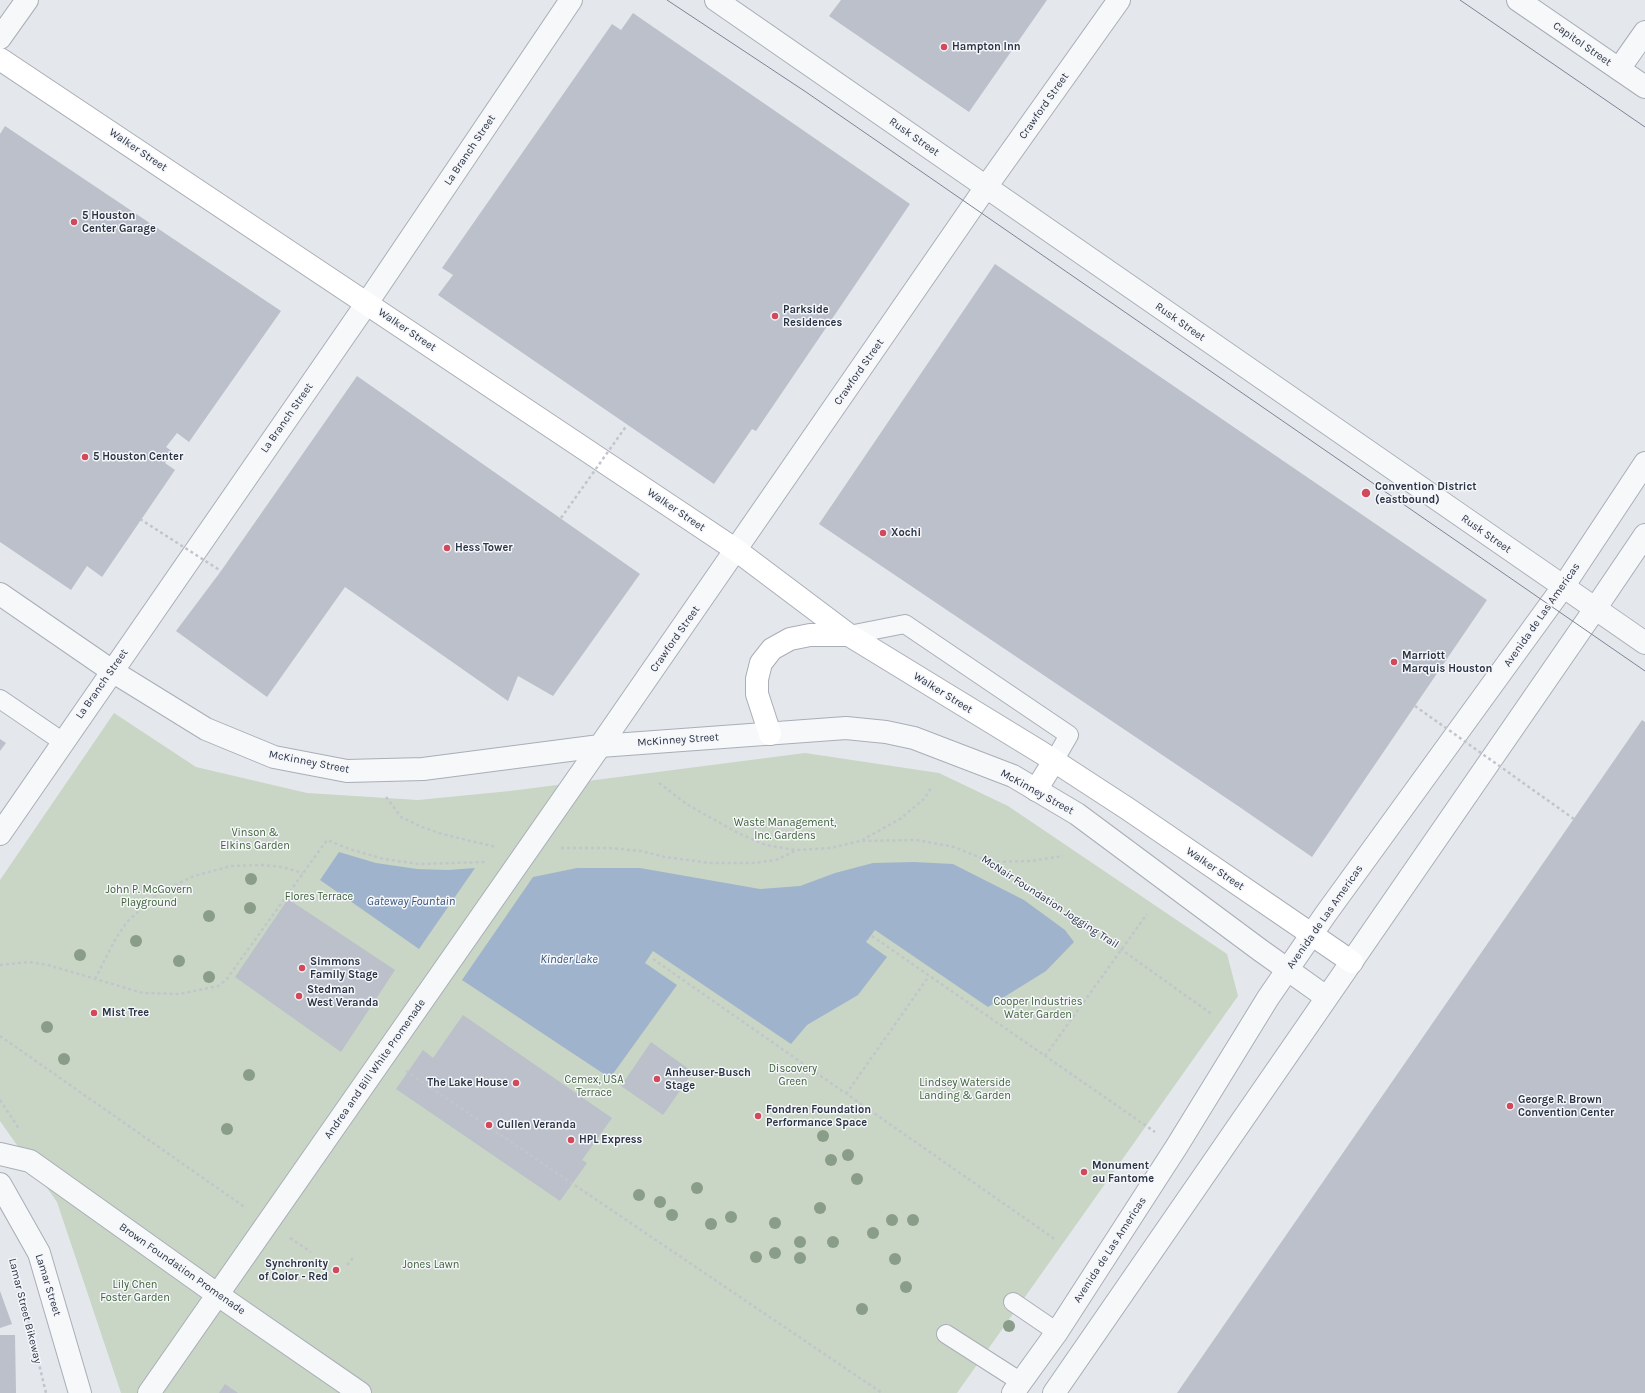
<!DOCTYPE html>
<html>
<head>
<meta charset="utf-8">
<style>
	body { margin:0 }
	canvas { display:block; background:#e4e7ec }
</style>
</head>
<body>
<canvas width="1645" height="1393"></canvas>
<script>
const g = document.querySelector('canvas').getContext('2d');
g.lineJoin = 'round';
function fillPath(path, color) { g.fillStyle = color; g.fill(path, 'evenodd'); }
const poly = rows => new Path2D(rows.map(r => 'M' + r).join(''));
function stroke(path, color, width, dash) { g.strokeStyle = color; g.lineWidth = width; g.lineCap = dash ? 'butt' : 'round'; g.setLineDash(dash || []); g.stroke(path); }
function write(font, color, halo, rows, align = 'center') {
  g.font = font + ' Karla,sans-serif'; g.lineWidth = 3; g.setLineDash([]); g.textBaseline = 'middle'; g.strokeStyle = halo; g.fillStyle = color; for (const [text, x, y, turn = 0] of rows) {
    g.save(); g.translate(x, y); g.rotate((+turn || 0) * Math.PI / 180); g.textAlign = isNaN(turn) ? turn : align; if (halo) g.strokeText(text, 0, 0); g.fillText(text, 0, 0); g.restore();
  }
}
const green = poly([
	[114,713,196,767,307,793,418,800,510,791,805,753,939,773,1008,806,1227,954,1238,996,957,1393,121,1393,57,1202,0,1121,0,880]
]);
const water = poly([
	[339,852,376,863,417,869,448,870,475,868,419,949,320,880],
	[914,862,953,864,1024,900,1065,930,1074,942,1046,971,988,1007,875,930,866,942,887,957,858,995,807,1025,791,1044,653,951,645,963,677,985,610,1078,462,980,533,877,577,868,640,868,760,889,800,886,835,873,873,863]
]);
const building = poly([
	[841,0,1047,0,969,112,829,16],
	[633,13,910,204,756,431,752,429,714,484,438,295,453,275,442,268,612,24,621,30],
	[5,126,281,311,189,442,177,433,166,447,173,452,165,463,175,470,102,577,87,566,71,590,0,542,0,134],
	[995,264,1487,600,1312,857,1241,808,819,524],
	[357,376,640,574,553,696,518,676,508,701,345,587,267,697,176,631,221,571],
	[1642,720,1645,722,1645,1393,1177,1393],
	[0,739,6,743,0,751],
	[288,899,395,970,341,1052,235,977],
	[463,1015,612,1118,582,1160,587,1163,560,1201,396,1089,423,1050,433,1058],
	[651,1042,693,1072,663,1115,621,1086],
	[0,1291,12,1324,0,1328],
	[0,1335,15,1335,16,1393,0,1393],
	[225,1384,238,1393,219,1393]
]);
const path = poly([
	[659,783,688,805,738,833,766,845,795,850],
	[386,797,401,817,422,827,442,834,496,847],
	[862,840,900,819,925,798,932,786],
	[561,848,610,848,641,851,665,857,710,863,753,863,776,860,797,850,831,848,860,841,917,840,954,847,991,862,1122,950,1213,1015],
	[991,862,1031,861,1063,856],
	[872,936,1155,1132],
	[653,959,1056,1240],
	[0,965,29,962,48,965,143,993,180,994,218,986,226,980,327,840,349,849,384,859,419,864,487,862],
	[95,979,116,938,127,922,156,895,173,886,194,876,231,866,263,865,282,867,303,873],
	[0,1036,246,1208],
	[1045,1056,1147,914],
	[406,1071,882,1393],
	[846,1094,929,976],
	[0,1100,20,1130],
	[290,1238,311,1252],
	[347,1265,353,1258],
	[27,1314,46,1393]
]);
const service = poly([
	[849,635,905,624,1069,735,1054,761],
	[0,699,63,742],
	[1013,1302,1057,1332],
	[946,1334,1021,1382]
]);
const pedestrian = poly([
	[0,1154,30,1161,218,1295,360,1393],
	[149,1393,600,746]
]);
const minor = poly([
	[1619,69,1645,32],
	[1013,1393,1057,1332,1177,1146,1268,998,1325,915,1563,587],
	[1054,1393,1595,609]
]);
const tertiary = poly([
	[716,0,1645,643],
	[1518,0,1645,87],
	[0,38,27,0],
	[1563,587,1645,463],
	[0,594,112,671,206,729,274,757,347,771,423,769,600,746,846,728,886,732,914,738,1013,776,1077,814,1260,950,1326,997],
	[1595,609,1645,535],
	[600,746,986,187,1119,0],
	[0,834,367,303,571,0],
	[0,1184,39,1253,80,1393]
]);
const secondary = poly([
	[0,59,736,550,849,635,1042,753,1128,809,1352,962],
	[770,734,757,694,757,679,761,663,772,649,790,639,810,635,849,635],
	[1036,790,1054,761]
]);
const tram = poly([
	[667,0,806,92,1645,671],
	[1460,0,1645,127]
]);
const pathBridge = poly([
	[561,518,627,425],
	[140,519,221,571],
	[1415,706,1574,819]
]);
const trees = [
	[251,879],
	[250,908],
	[209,916],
	[136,941],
	[80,955],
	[179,961],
	[209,977],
	[47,1027],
	[64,1059],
	[249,1075],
	[227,1129],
	[823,1136],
	[848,1155],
	[831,1160],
	[857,1179],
	[697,1188],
	[639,1195],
	[660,1202],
	[820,1208],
	[672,1215],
	[731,1217],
	[892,1220],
	[913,1220],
	[775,1223],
	[711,1224],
	[873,1233],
	[800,1242],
	[833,1242],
	[775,1253],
	[756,1257],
	[800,1258],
	[895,1259],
	[906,1287],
	[862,1309],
	[1009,1326]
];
const markers = [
	[944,47,4,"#d1495b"],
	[74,222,4,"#d1495b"],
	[775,316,4,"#d1495b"],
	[85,457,4,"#d1495b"],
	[1366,493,5,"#d1495b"],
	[883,533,4,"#d1495b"],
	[447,548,4,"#d1495b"],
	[1394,662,4,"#d1495b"],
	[302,968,4,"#d1495b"],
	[299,996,4,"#d1495b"],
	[94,1013,4,"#d1495b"],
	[657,1079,4,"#d1495b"],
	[516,1083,4,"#d1495b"],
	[1510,1106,4,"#d1495b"],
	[758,1116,4,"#d1495b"],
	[489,1125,4,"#d1495b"],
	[571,1140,4,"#d1495b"],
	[1084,1172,4,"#d1495b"],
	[336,1270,4,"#d1495b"]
];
const streetNames = [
	["Capitol Street",1582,44,35],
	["Crawford Street",1044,106,-55],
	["Rusk Street",914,137,35],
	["Walker Street",138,150,34],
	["La Branch Street",470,150,-56],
	["Rusk Street",1180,322,35],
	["Walker Street",407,330,34],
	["Crawford Street",859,372,-55],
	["La Branch Street",287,418,-55],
	["Walker Street",676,510,34],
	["Rusk Street",1486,534,35],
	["Avenida de Las Americas",1542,615,-55],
	["Crawford Street",675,639,-55],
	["La Branch Street",102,684,-55],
	["Walker Street",943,693,32],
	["McKinney Street",678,740,-4],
	["McKinney Street",309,762,11],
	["McKinney Street",1037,792,29],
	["Walker Street",1215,869,34],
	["McNair Foundation Jogging Trail",1050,902,33],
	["Avenida de Las Americas",1325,917,-55],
	["Andrea and Bill White Promenade",375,1069,-55],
	["Avenida de Las Americas",1110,1250,-57],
	["Brown Foundation Promenade",182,1269,35],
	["Lamar Street",48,1285,73],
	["Lamar Street Bikeway",25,1311,76]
];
const poiNames = [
	["Hampton Inn",952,47],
	["5 Houston",82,216],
	["Center Garage",82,229],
	["Parkside",783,310],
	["Residences",783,323],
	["5 Houston Center",93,457],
	["Convention District",1375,487],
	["(eastbound)",1375,500],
	["Xochi",891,533],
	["Hess Tower",455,548],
	["Marriott",1402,656],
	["Marquis Houston",1402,669],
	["Simmons",310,962],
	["Family Stage",310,975],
	["Stedman",307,990],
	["West Veranda",307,1003],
	["Mist Tree",102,1013],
	["Anheuser-Busch",665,1073],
	["Stage",665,1086],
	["The Lake House",508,1083,"right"],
	["George R. Brown",1518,1100],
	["Convention Center",1518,1113],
	["Fondren Foundation",766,1110],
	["Performance Space",766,1123],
	["Cullen Veranda",497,1125],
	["HPL Express",579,1140],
	["Monument",1092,1166],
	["au Fantome",1092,1179],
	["Synchronity",328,1264,"right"],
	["of Color - Red",328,1277,"right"]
];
const parkNames = [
	["Waste Management,",785,823],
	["Inc. Gardens",785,836],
	["Vinson &",255,833],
	["Elkins Garden",255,846],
	["John P. McGovern",149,890],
	["Playground",149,903],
	["Flores Terrace",319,897],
	["Cooper Industries",1038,1002],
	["Water Garden",1038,1015],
	["Discovery",793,1069],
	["Green",793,1082],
	["Cemex, USA",594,1080],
	["Terrace",594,1093],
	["Lindsey Waterside",965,1083],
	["Landing & Garden",965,1096],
	["Jones Lawn",431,1265],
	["Lily Chen",135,1285],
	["Foster Garden",135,1298]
];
const waterNames = [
	["Gateway Fountain",411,902],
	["Kinder Lake",569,960]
];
fillPath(green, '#c9d6c5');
fillPath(water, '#9fb4cc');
fillPath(building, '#bbc0ca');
stroke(service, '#a9aeb7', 20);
stroke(pedestrian, '#a9aeb7', 24);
stroke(minor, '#a9aeb7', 24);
stroke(tertiary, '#a9aeb7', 24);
stroke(secondary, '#a9aeb7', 24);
stroke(path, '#c2c5cb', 2.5, [3, 3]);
stroke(service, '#f7f8fa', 18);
stroke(pedestrian, '#f7f8fa', 22);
stroke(minor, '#f7f8fa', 22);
stroke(tertiary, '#f7f8fa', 22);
stroke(secondary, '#fff', 22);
stroke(tram, '#7d8696', 1);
stroke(pathBridge, '#c2c5cb', 2.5, [3, 3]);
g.fillStyle = '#899d89';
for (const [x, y] of trees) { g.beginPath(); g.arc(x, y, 6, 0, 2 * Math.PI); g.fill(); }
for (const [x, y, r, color] of markers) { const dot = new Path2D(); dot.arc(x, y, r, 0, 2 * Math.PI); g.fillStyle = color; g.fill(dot); stroke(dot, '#f4f6f9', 1.5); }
write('11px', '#2b3445', '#f4f6f9', streetNames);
write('bold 11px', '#2b3445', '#f4f6f9', poiNames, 'left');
write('11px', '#3f6138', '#f4f6f9', parkNames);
write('italic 12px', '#34527a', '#f4f6f9', waterNames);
</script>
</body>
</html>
